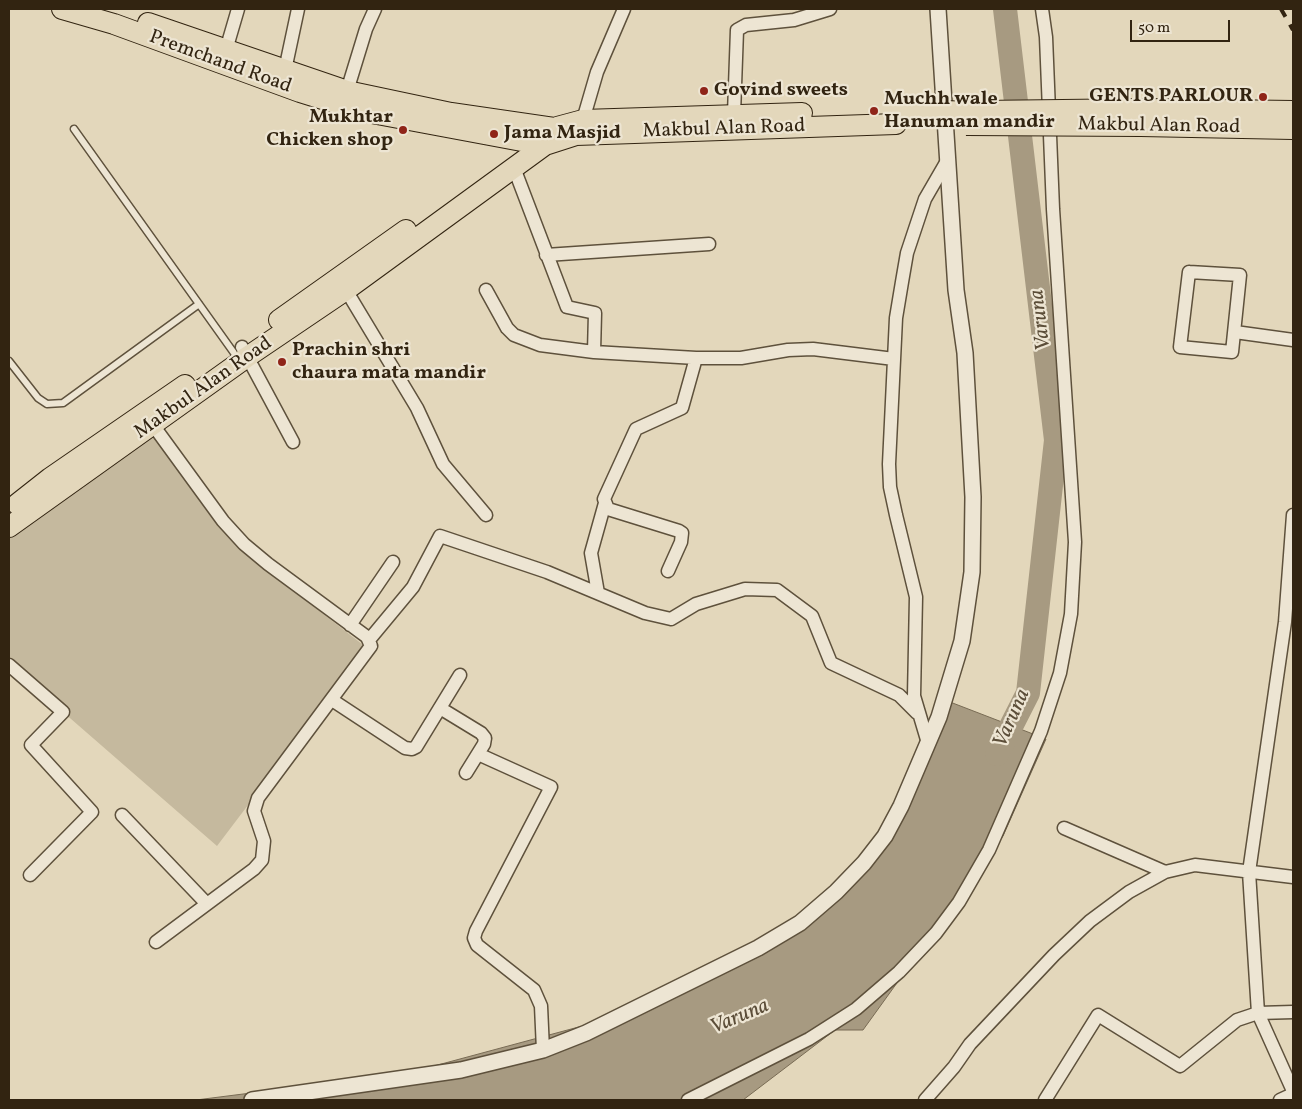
<!DOCTYPE html>
<html>
<head>
<meta charset="utf-8">
<style>
	body { margin:0 }
	#map { position:relative; width:1302px; height:1109px; overflow:hidden; background:#e3d7bb; font-family:Vollkorn,serif }
	canvas { display:block }
	.frame { position:absolute; inset:0; border:10px solid #322411; pointer-events:none }
	.scale { position:absolute; left:1130px; top:20px; width:100px; height:22px; box-sizing:border-box; border:2px solid #322411; border-top:0; padding-left:6px; font-size:15px; line-height:18px; white-space:nowrap; color:#322411; -webkit-text-stroke:4px #ede5d3; paint-order:stroke }
</style>
</head>
<body>
<div id="map">
<canvas width="1302" height="1109"></canvas>
<div class="frame"></div>
<div class="scale">50 m</div>
</div>
<script>
const g = document.querySelector('canvas').getContext('2d');
g.lineJoin = 'round';
function fillPath(path, color) { g.fillStyle = color; g.fill(path, 'evenodd'); }
const poly = rows => new Path2D(rows.map(r => 'M' + r).join(''));
function stroke(path, color, width, dash) { g.strokeStyle = color; g.lineWidth = width; g.lineCap = dash ? 'butt' : 'round'; g.setLineDash(dash || []); g.stroke(path); }
function write(font, color, halo, rows, align = 'center') {
  g.font = font + ' Vollkorn,serif'; g.lineWidth = 4.5; g.setLineDash([]); g.textBaseline = 'middle'; g.strokeStyle = halo; g.fillStyle = color; for (const [text, x, y, turn = 0] of rows) {
    g.save(); g.translate(x, y); g.rotate((+turn || 0) * Math.PI / 180); g.textAlign = isNaN(turn) ? turn : align; if (halo) g.strokeText(text, 0, 0); g.fillText(text, 0, 0); g.restore();
  }
}
const green = poly([
	[151,428,245,553,367,648,217,846,9,665,9,528]
]);
const water = poly([
	[950,702,1046,739,1003,836,863,1030,835,1030,743,1100,196,1100,408,1073,612,1018,783,938,894,832,950,702]
]);
const river = poly([
	[997,754,1028,693,1056,440,1005,9]
]);
const service = poly([
	[74,129,234,353],
	[9,361,38,398,47,404,63,403,199,304]
]);
const minor = poly([
	[226,50,238,9],
	[285,70,298,9],
	[347,91,366,29,375,9],
	[734,114,737,30,746,25,794,20,830,9],
	[583,120,597,72,624,9],
	[514,168,567,307,595,313,594,352],
	[546,255,709,244],
	[1189,272,1240,275,1232,352,1180,347,1189,272],
	[343,285,417,408,443,464,486,515],
	[486,290,507,328,514,335,540,345,594,352,696,358,741,358,788,350,813,349,894,359],
	[1235,332,1293,340],
	[242,347,293,442],
	[153,425,223,521,244,544,268,564,367,637,371,646,258,798,254,811,264,841,262,860,254,869,156,942],
	[1293,515,1285,622,1249,872,1258,1013,1293,1091],
	[668,571,681,542,682,533,679,531,608,509,604,499,636,429,682,408,696,358],
	[598,593,591,553,605,503],
	[350,625,393,562],
	[369,640,413,587,440,536,547,572,645,613,671,619,696,604,745,589,777,590,812,616,831,663,899,695,917,713],
	[9,665,63,712,31,745,92,812,30,875],
	[332,700,405,748,412,749,416,747,460,675],
	[440,708,481,733,485,738,484,744,466,773],
	[928,743,914,696,916,597,896,515,890,487,889,464,896,318,902,282,907,253,925,199,947,161],
	[478,754,551,787,476,931,474,938,477,945,534,990,541,1006,543,1050],
	[122,815,207,904],
	[1064,828,1165,872],
	[688,1100,809,1039,856,1009,899,972,936,933,959,902,989,850,1041,731,1060,673,1071,614,1075,542,1053,209,1046,37,1042,9],
	[925,1100,954,1067,970,1044,1054,955,1090,921,1129,892,1165,872,1195,865,1293,877],
	[1045,1100,1098,1015,1180,1066,1237,1020,1258,1013,1293,1012],
	[1280,1100,1293,1094]
]);
const tertiary = poly([
	[252,1100,461,1070,543,1050,586,1033,758,948,800,923,836,892,864,863,885,836,901,806,939,717,962,641,972,572,973,497,965,353,956,290,938,9]
]);
const trunk = poly([
	[62,9,114,24,300,92,361,111,527,142],
	[148,23,347,91,451,113,554,128],
	[1145,109,1293,111],
	[1141,126,1293,129],
	[557,127,583,120,802,113],
	[279,320,406,230],
	[17,504,50,478,185,385],
	[9,527,247,357,346,290,545,145,576,135,896,124]
]);
const rail = poly([
	[1281,9,1293,30]
]);
const trunkBridge = poly([
	[897,112,1145,109],
	[966,125,1141,126]
]);
const markers = [
	[704,91,5,"#8f2418"],
	[1263,97,5,"#8f2418"],
	[874,111,5,"#8f2418"],
	[403,130,5,"#8f2418"],
	[494,134,5,"#8f2418"],
	[282,362,5,"#8f2418"]
];
const streetNames = [
	["Premchand Road",220,63,20],
	["Makbul Alan Road",1159,127,1],
	["Makbul Alan Road",724,130,-2],
	["Makbul Alan Road",204,389,-35]
];
const poiNames = [
	["Govind sweets",714,91],
	["GENTS PARLOUR",1253,97,"right"],
	["Muchh wale",884,100],
	["Hanuman mandir",884,123],
	["Mukhtar",393,118,"right"],
	["Chicken shop",393,141,"right"],
	["Jama Masjid",504,134],
	["Prachin shri",292,351],
	["chaura mata mandir",292,374]
];
const waterNames = [
	["Varuna",1042,320,-97],
	["Varuna",1013,719,-66],
	["Varuna",740,1018,-23]
];
fillPath(green, '#c5b99e');
fillPath(water, '#a79a81');
stroke(water, '#786b54', 1);
stroke(river, '#a79a81', 24);
stroke(service, '#5e513c', 9);
stroke(minor, '#5e513c', 15);
stroke(tertiary, '#5e513c', 18);
stroke(trunk, '#322411', 22);
stroke(service, '#ede5d3', 6);
stroke(minor, '#ede5d3', 12);
stroke(tertiary, '#ede5d3', 15);
stroke(trunk, '#e3d7bb', 20);
stroke(rail, '#322411', 4, [9, 9]);
stroke(trunkBridge, '#322411', 22, []);
stroke(trunkBridge, '#e3d7bb', 20);
for (const [x, y, r, color] of markers) { const dot = new Path2D(); dot.arc(x, y, r, 0, 2 * Math.PI); g.fillStyle = color; g.fill(dot); stroke(dot, '#ede5d3', 2); }
write('20px', '#322411', '#ede5d3', streetNames);
write('bold 20px', '#322411', '#ede5d3', poiNames, 'left');
write('italic 21px', '#5b4d38', '#ede5d3', waterNames);
</script>
</body>
</html>
